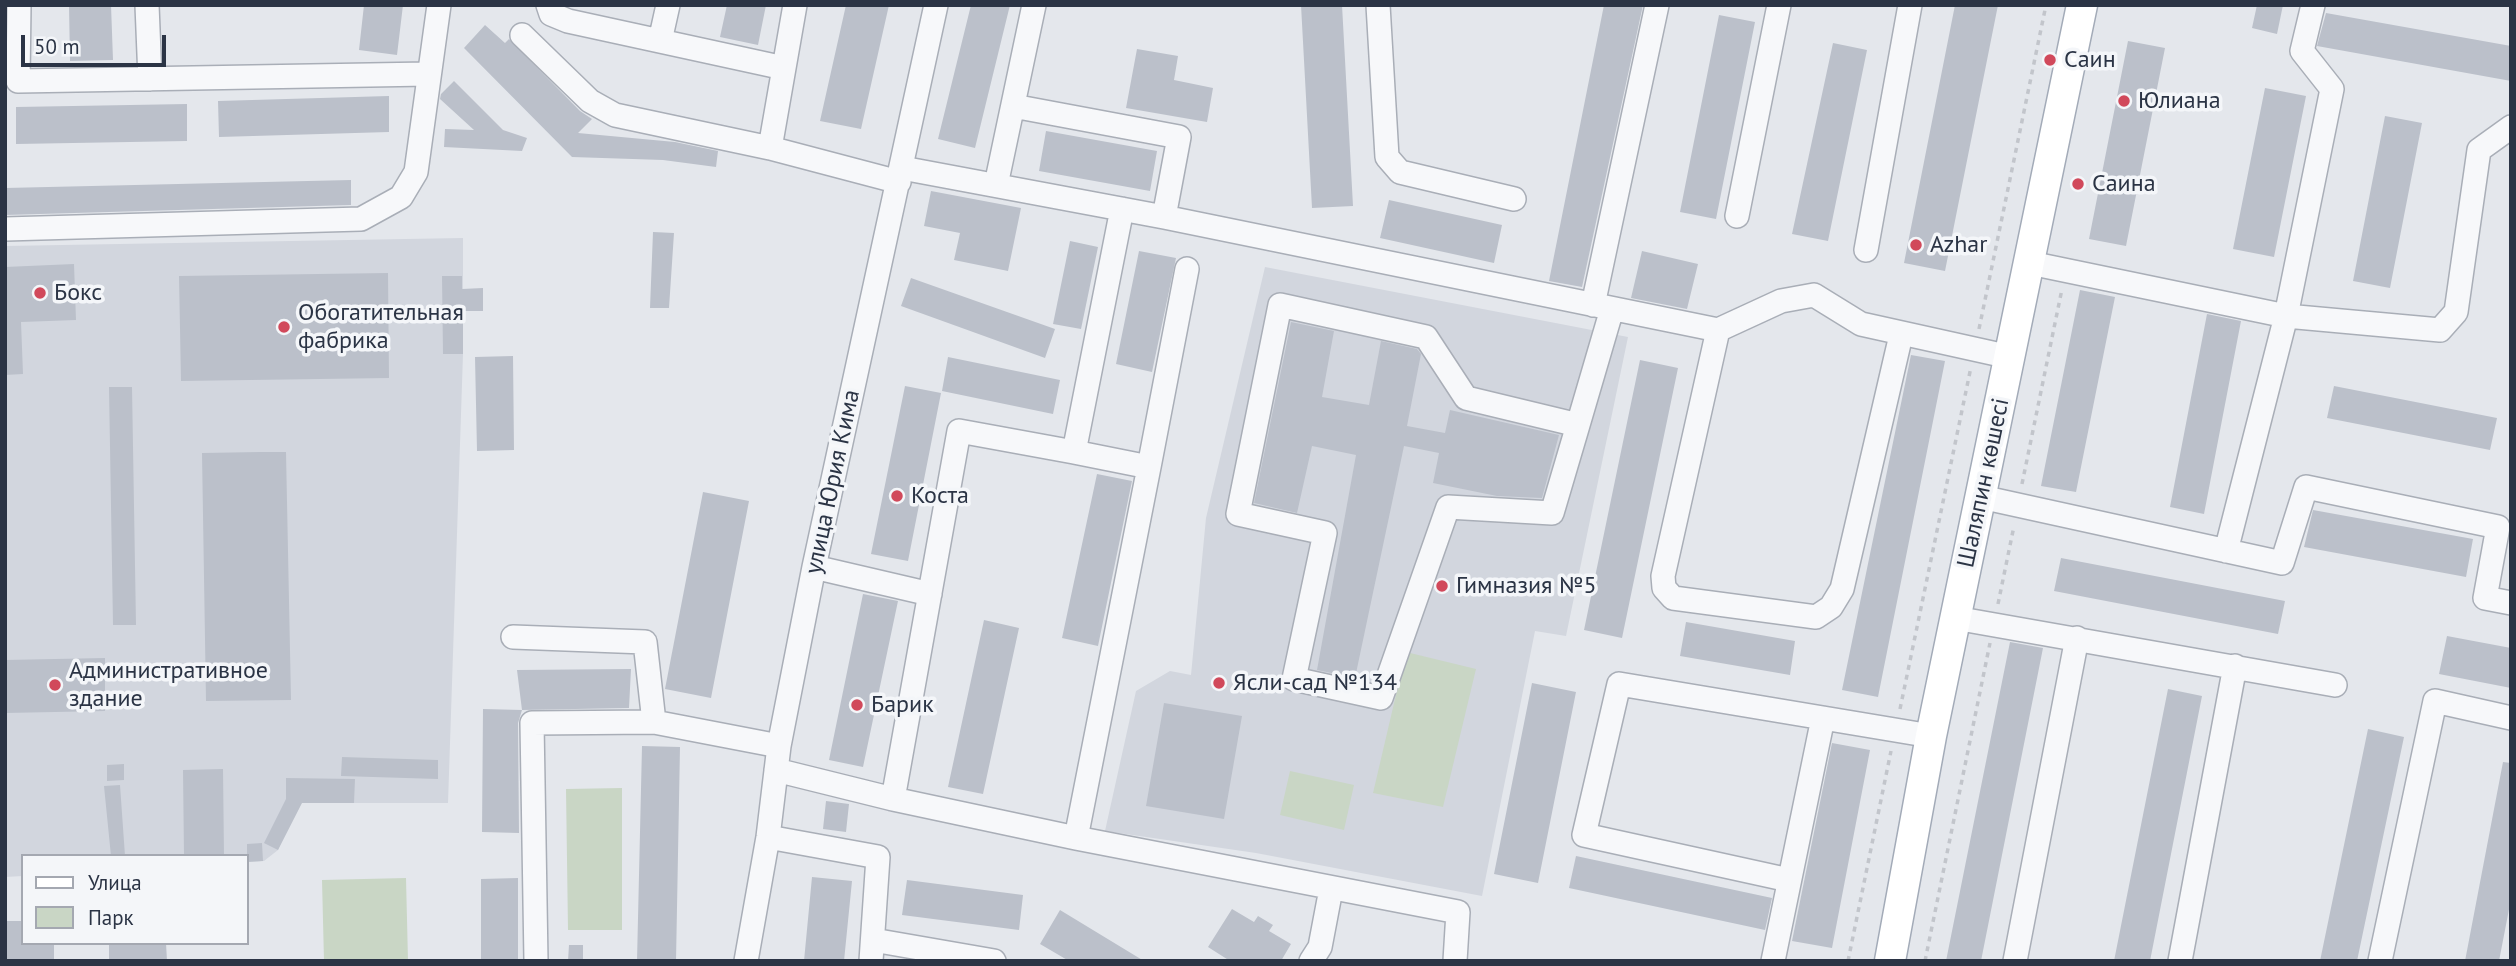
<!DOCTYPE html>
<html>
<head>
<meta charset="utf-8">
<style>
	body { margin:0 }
	#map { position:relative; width:2516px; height:966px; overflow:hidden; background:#e4e7ec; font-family:"PT Sans",sans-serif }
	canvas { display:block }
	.frame { position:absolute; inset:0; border:7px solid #2b3445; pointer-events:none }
	.legend { position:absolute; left:21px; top:854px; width:228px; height:91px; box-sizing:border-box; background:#f4f6f9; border:2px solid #a4a8b1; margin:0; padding:9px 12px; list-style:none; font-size:21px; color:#2b3445 }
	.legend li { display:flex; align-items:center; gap:14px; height:35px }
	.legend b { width:35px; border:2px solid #a4a8b1 }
	.scale { position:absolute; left:21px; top:35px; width:145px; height:32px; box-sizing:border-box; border:4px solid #2b3445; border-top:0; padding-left:9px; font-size:21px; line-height:24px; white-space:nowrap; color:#2b3445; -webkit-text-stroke:5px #f4f6f9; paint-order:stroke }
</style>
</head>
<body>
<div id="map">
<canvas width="2516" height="966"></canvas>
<div class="frame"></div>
<ul class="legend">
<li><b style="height:9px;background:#fff"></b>Улица</li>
<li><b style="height:19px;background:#c9d6c5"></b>Парк</li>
</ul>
<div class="scale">50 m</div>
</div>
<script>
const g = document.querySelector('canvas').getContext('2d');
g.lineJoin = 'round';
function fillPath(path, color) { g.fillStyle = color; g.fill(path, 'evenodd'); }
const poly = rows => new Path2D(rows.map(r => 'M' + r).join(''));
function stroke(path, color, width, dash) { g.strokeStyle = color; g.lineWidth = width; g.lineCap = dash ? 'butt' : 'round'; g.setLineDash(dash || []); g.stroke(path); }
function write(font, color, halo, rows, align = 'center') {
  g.font = font + ' "PT Sans",sans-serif'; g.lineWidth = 7; g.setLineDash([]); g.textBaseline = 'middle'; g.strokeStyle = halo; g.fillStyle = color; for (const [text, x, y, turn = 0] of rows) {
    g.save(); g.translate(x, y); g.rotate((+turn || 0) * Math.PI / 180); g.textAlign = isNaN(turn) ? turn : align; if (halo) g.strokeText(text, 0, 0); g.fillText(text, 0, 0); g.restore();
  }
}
const built = poly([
	[463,238,463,354,448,803,298,803,278,850,264,861,247,862,247,856,23,856,23,876,5,877,5,246],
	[1265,267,1628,337,1566,636,1535,631,1482,896,1256,853,1105,831,1136,691,1170,671,1191,675,1206,518]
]);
const green = poly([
	[1406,652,1476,669,1443,807,1373,793],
	[1290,771,1354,785,1344,830,1280,815],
	[622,788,622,930,568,930,566,789],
	[406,878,408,961,324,961,322,880]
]);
const building = poly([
	[69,5,111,5,113,60,70,61],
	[364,5,403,5,397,55,359,50],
	[727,5,766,5,758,45,720,37],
	[846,5,889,5,861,129,820,121],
	[971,5,1010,5,975,148,938,139],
	[1301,5,1342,5,1353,206,1312,208],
	[1604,5,1643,5,1582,287,1549,281],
	[1955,5,1998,5,1945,271,1904,263],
	[2257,5,2283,5,2277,34,2252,28],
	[2326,13,2511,46,2511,81,2317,46],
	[1719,15,1755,22,1716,219,1680,212],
	[485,25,505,43,509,39,580,111,592,119,578,133,675,142,718,151,716,167,663,160,572,157,464,48],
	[2128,41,2165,48,2126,246,2089,239],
	[1833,43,1867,50,1828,241,1792,234],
	[1137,49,1178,56,1174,80,1213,88,1207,122,1126,108],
	[454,81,503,130,527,138,522,151,444,147,445,129,474,130,440,99,441,94],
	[2265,88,2306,96,2274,257,2233,249],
	[389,96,389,132,219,137,218,101],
	[187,104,187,141,16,144,16,107],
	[2385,116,2422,123,2390,288,2353,281],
	[1046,131,1157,151,1150,191,1039,171],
	[351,180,351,205,5,215,5,188],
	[931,191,1021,208,1008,271,954,260,960,233,924,226],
	[1389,200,1502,225,1494,263,1380,238],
	[653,232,674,233,669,308,650,308],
	[1070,241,1098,247,1081,329,1053,324],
	[1139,251,1176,258,1152,372,1116,364],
	[1642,251,1698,264,1687,309,1631,298],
	[74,264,76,320,21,322,23,374,5,375,5,267],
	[388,273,389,378,181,381,179,276],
	[442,276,462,276,462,289,483,288,483,311,463,311,463,354,443,354],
	[911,278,1055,329,1045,358,901,306],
	[2080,290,2115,297,2076,492,2041,486],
	[2207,314,2241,321,2204,514,2170,507],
	[1291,322,1334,331,1322,397,1369,405,1381,341,1417,349,1421,354,1407,426,1445,433,1450,410,1559,435,1542,498,1497,496,1433,483,1439,453,1404,446,1355,678,1317,670,1356,455,1312,446,1297,513,1254,503],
	[1911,355,1945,361,1878,697,1842,690],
	[513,356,514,450,477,451,475,357],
	[948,357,1060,380,1053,414,942,391],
	[1640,360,1678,368,1622,638,1584,630],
	[905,386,941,393,908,561,871,554],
	[2334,386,2497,418,2490,450,2327,418],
	[109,387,132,387,136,625,113,625],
	[260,452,286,452,291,700,206,701,202,453],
	[1097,474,1132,481,1098,646,1062,638],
	[703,492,749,501,711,698,665,689],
	[2313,510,2473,539,2466,577,2304,547],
	[2061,558,2285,601,2278,634,2054,591],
	[863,594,898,601,863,767,829,760],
	[984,620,1019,628,983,794,948,787],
	[1686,622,1795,641,1790,675,1680,656],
	[2447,636,2511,648,2511,688,2439,674],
	[2010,642,2043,648,1981,961,1946,961],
	[105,658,105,711,5,713,5,660],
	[631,669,629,708,522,710,517,670],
	[1532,683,1576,692,1538,883,1494,874],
	[2168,689,2202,696,2150,961,2114,961],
	[1164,703,1242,716,1224,819,1146,806],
	[483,709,522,710,518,723,519,833,482,832],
	[2368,729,2404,737,2357,961,2320,961],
	[1832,743,1870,750,1832,948,1792,941],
	[642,746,680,747,676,961,637,961],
	[342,757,438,760,438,779,341,776],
	[2503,762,2511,763,2511,899,2499,961,2465,961],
	[124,764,124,780,107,781,107,765],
	[223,769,224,856,184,856,183,770],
	[286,778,355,779,354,803,302,803,278,850,264,843,286,799],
	[120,785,125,856,111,856,104,786],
	[826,801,849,804,846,832,823,829],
	[262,843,263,861,247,862,247,844],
	[1576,856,1772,898,1765,930,1569,888],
	[812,877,852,881,844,961,804,961],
	[518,878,518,961,481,961,481,879],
	[907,880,1023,895,1019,930,902,915],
	[1232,909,1254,922,1258,916,1273,925,1269,931,1291,944,1281,961,1230,961,1208,947],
	[1060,910,1144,961,1069,961,1040,944],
	[7,921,23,921,23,943,54,943,54,961,7,961],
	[109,943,166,943,167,961,109,961],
	[569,945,583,945,583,961,568,961]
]);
const path = poly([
	[1979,329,2046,5],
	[2022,484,2062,289],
	[1998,604,2014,526],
	[1900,709,1971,367],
	[1848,961,1891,751],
	[1925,961,1990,643]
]);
const minor = poly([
	[19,5,18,81,428,74],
	[147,5,150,79],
	[548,5,551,14,568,21,784,68],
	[1378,5,1387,157,1400,172,1514,199],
	[522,35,590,101,615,115,770,148,899,182],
	[660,41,668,5],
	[1013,106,1179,137,1164,217],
	[770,148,795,5],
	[902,168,1164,217,1718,330,1781,301,1814,295,1861,324,2010,357],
	[996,185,1034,5],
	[1737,216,1779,5],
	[5,229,361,219,401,197,416,172,439,5],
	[1866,250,1910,5],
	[2030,263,2286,316,2440,330,2456,312,2479,150,2511,127],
	[1593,305,1657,5],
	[1718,330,1663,576,1664,588,1673,598,1816,617,1831,607,1842,589,1901,335],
	[1578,425,1466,398,1426,337,1280,305,1238,514,1325,533,1294,679,1381,698,1448,507,1552,513,1578,425,1612,309],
	[1149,467,1187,269],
	[1981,497,2282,563,2306,487,2498,527,2485,598,2511,603],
	[2226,551,2286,316,2332,89,2302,51,2313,5],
	[814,567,930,594],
	[1955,618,2335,685],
	[513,637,645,642,654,722],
	[776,770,893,799,1076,838,1458,912,1455,961],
	[893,799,959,431,1074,452],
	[768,837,878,857,871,961],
	[1076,838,1149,467,1074,452,1122,209],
	[1789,880,1584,835,1619,684,1931,736],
	[873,940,994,961],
	[536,961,532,723,654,722,779,746],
	[746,961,768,837,779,746,814,567,936,5],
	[1311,961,1320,947,1331,889],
	[1773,961,1823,718],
	[2015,961,2077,638],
	[2180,961,2235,666],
	[2380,961,2435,701,2511,718]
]);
const major = poly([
	[1890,961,1931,736,2082,5]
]);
const markers = [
	[2050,60,7,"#d1495b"],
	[2124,101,7,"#d1495b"],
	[2078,184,7,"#d1495b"],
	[1916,245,7,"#d1495b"],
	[40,293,7,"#d1495b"],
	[284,327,7,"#d1495b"],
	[897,496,7,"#d1495b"],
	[1442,586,7,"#d1495b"],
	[1219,683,7,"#d1495b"],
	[55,685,7,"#d1495b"],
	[857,705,7,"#d1495b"]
];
const poiNames = [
	["Саин",2064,60],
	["Юлиана",2138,101],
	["Саина",2092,184],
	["Azhar",1930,245],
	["Бокс",54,293],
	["Обогатительная",298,313],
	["фабрика",298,341],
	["Коста",911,496],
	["Гимназия №5",1456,586],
	["Административное",69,671],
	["здание",69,699],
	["Ясли-сад №134",1233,683],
	["Барик",871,705]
];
const streetNames = [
	["улица Юрия Кима",833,482,-78],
	["Шаляпин көшесі",1984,483,-78]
];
fillPath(built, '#d2d6de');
fillPath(green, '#c9d6c5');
fillPath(building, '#bbc0ca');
stroke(minor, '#a9aeb7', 26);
stroke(major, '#a3abb8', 33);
stroke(path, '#c2c5cb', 3.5, [5, 5]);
stroke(minor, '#f7f8fa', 23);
stroke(major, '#fff', 30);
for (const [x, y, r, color] of markers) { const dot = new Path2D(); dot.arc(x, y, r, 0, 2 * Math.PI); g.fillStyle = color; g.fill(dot); stroke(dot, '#f4f6f9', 2.5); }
write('24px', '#2b3445', '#f4f6f9', poiNames, 'left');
write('24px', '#2b3445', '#f4f6f9', streetNames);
</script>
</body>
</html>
